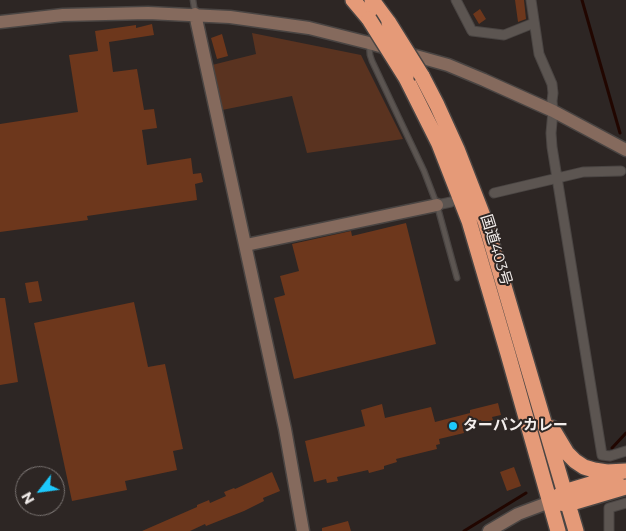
<!DOCTYPE html>
<html>
<head>
<meta charset="utf-8">
<style>
	body { margin:0 }
	#map { position:relative; width:626px; height:531px; overflow:hidden; background:#2d2624; font-family:Montserrat,sans-serif }
	canvas { display:block }
	.north { position:absolute; left:15px; top:466px; width:50px; height:50px; box-sizing:border-box; background:#2d2624; border:1px solid #7c7674; border-radius:50%; rotate:240deg; font-size:14px; font-weight:700; line-height:20px; text-align:center; color:#f3eeec }
	.north::after { content:''; display:block; margin:auto; width:18px; height:22px; background:#1dc9fc; clip-path:polygon(50% 0,100% 100%,50% 72%,0 100%) }
</style>
</head>
<body>
<div id="map">
<canvas width="626" height="531"></canvas>
<div class="north">N</div>
</div>
<script>
const g = document.querySelector('canvas').getContext('2d');
g.lineJoin = 'round';
function fillPath(path, color) { g.fillStyle = color; g.fill(path, 'evenodd'); }
const poly = rows => new Path2D(rows.map(r => 'M' + r).join(''));
function stroke(path, color, width, dash) { g.strokeStyle = color; g.lineWidth = width; g.lineCap = dash ? 'butt' : 'round'; g.setLineDash(dash || []); g.stroke(path); }
function write(font, color, halo, rows, align = 'center') {
  g.font = font + ' Montserrat,"Noto Sans JP",sans-serif'; g.lineWidth = 4; g.setLineDash([]); g.textBaseline = 'middle'; g.strokeStyle = halo; g.fillStyle = color; for (const [text, x, y, turn = 0] of rows) {
    g.save(); g.translate(x, y); g.rotate((+turn || 0) * Math.PI / 180); g.textAlign = isNaN(turn) ? turn : align; if (halo) g.strokeText(text, 0, 0); g.fillText(text, 0, 0); g.restore();
  }
}
const green = poly([
	[252,33,361,55,403,139,307,153,292,96,222,110,212,65,256,54]
]);
const stream = poly([
	[582,0,620,133],
	[612,448,626,433],
	[464,531,526,493]
]);
const building = poly([
	[515,0,524,0,526,19,518,22],
	[480,9,486,19,479,24,473,14],
	[152,24,154,35,109,42,113,72,137,69,144,110,154,109,157,128,142,130,147,165,191,158,193,174,201,173,203,182,195,184,197,200,87,216,88,220,0,232,0,124,78,112,69,55,98,51,95,31,136,25,136,28],
	[222,34,228,56,217,59,211,38],
	[406,223,436,344,294,379,274,298,285,295,280,276,299,271,292,244,351,231,352,236],
	[38,281,42,301,29,303,25,283],
	[0,298,5,298,18,382,0,385],
	[134,302,148,367,165,364,183,449,173,451,177,470,125,481,127,490,72,501,34,323],
	[498,403,501,415,492,417,493,420,482,423,481,420,462,424,464,433,439,439,440,444,436,445,437,449,396,459,397,462,384,466,384,469,369,473,368,470,337,477,338,481,327,483,326,479,314,482,305,441,365,426,361,410,382,404,385,418,431,407,435,422,470,413,470,410],
	[514,467,521,486,507,491,500,472],
	[272,472,280,491,263,498,264,501,244,511,206,526,205,524,190,531,142,531,197,507,197,505,209,500,210,503,226,496,224,492,234,488,235,489],
	[348,521,351,531,322,531,322,528]
]);
const lane = poly([
	[193,0,195,13],
	[369,44,370,55,372,61,424,171,437,205,457,278]
]);
const street = poly([
	[456,0,472,31,504,35,534,23],
	[531,0,539,54,552,84,553,93,552,101,553,111,551,133,552,147,602,455,610,456,626,451],
	[494,193,583,172,621,171],
	[437,205,451,202],
	[609,531,609,508,626,503]
]);
const secondary = poly([
	[195,14,285,429,303,531],
	[0,22,63,15,148,13,230,17,309,28,369,43,448,65,484,80,553,111,626,150],
	[246,245,437,205],
	[489,531,518,514,550,502]
]);
const highway = poly([
	[353,0,369,19],
	[372,0,389,23],
	[422,76,437,105,457,149,485,221,576,531],
	[406,78,439,144,469,221,508,354,558,531],
	[552,428,567,453,575,461,584,467,594,470,607,472,626,471],
	[557,497,564,492,617,476],
	[559,503,568,504,626,487]
]);
const highwayBridge = poly([
	[369,19,406,78],
	[389,23,422,76]
]);
const markers = [
	[453,426,5,"#1dc9fc"]
];
const streetNames = [
	["国道403号",496,250,73]
];
const poiNames = [
	["ターバンカレー",463,426]
];
fillPath(green, '#5a3320');
stroke(stream, '#210600', 3);
fillPath(building, '#6d371c');
stroke(lane, '#4a4543', 7);
stroke(street, '#4a4543', 11);
stroke(secondary, '#4a4543', 15);
stroke(highway, '#4a4543', 18);
stroke(lane, '#5c5551', 4.5);
stroke(street, '#5c5551', 9);
stroke(secondary, '#856a5d', 12);
stroke(highway, '#e59a78', 15);
stroke(highwayBridge, '#4a4543', 18, []);
stroke(highwayBridge, '#e59a78', 15);
for (const [x, y, r, color] of markers) { const dot = new Path2D(); dot.arc(x, y, r, 0, 2 * Math.PI); g.fillStyle = color; g.fill(dot); stroke(dot, '#2d2624', 2); }
write('15px', '#f3eeec', '#2d2624', streetNames);
write('bold 15px', '#f3eeec', '#2d2624', poiNames, 'left');
</script>
</body>
</html>
